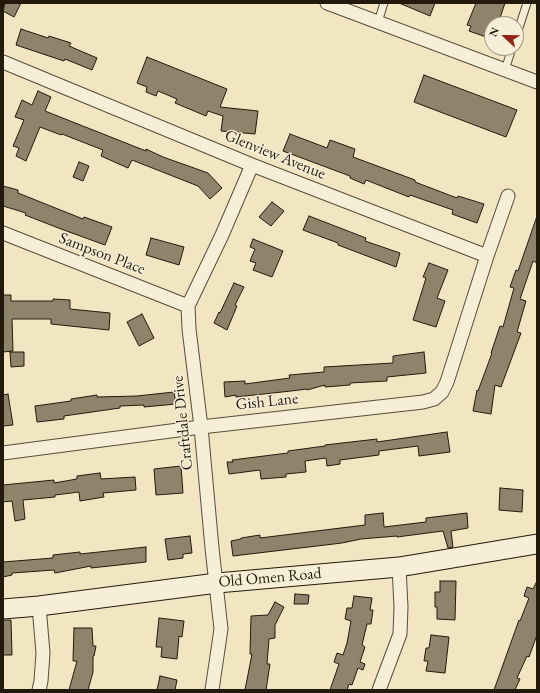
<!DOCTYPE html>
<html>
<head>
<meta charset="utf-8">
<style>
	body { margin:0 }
	#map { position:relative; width:540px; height:693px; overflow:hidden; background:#f2e5c2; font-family:"EB Garamond",serif }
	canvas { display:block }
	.frame { position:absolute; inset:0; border:4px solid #231a0c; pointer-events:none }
	.north { position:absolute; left:484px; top:16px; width:40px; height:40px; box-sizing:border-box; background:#f7eed7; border:1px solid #a29986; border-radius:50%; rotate:292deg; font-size:11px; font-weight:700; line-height:16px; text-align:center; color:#231a0c }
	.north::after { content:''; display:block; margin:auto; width:14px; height:18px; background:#8f2418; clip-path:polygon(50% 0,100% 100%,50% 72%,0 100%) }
</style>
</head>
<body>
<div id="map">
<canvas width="540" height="693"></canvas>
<div class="frame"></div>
<div class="north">N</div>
</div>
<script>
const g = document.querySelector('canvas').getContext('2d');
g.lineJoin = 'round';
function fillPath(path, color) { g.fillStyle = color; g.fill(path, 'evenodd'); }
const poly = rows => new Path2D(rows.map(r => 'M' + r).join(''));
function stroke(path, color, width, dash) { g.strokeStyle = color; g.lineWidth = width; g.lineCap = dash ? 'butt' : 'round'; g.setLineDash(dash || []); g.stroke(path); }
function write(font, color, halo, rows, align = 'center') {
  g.font = font + ' "EB Garamond",serif'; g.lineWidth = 3; g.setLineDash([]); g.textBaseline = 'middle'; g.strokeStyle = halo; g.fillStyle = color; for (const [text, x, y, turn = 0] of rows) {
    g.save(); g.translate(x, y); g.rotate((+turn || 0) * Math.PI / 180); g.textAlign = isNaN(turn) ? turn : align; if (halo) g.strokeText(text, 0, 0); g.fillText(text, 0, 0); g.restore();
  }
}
const building = poly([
	[5,3,21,3,14,17,3,11,5,3],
	[399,3,435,3,430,16,399,3],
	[476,3,505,3,498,24,492,24,492,30,489,38,469,31,471,26,467,25,476,3],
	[21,29,48,38,49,36,71,43,69,46,97,58,92,70,65,59,64,61,16,45,21,29],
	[147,57,227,89,220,107,258,111,255,134,221,131,223,116,208,111,206,116,175,103,177,99,158,91,156,96,146,92,147,87,137,83,147,57],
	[424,75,517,110,506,137,414,102,424,75],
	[38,91,51,97,45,111,146,151,146,149,163,157,208,173,222,188,210,199,198,186,132,160,128,168,101,156,103,150,62,134,61,135,40,127,26,161,16,156,19,148,13,146,24,120,15,117,22,100,32,105,38,91],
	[290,134,327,148,330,140,355,149,353,157,415,180,415,182,457,198,458,196,484,204,477,223,452,214,453,210,410,195,409,197,366,180,364,184,350,178,350,176,283,151,290,134],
	[79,162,89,166,83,181,73,177,79,162],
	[3,186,18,190,18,193,83,219,84,217,112,227,105,245,61,229,25,215,26,213,3,206,3,186],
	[272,202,284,211,271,226,259,217,272,202],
	[309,216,366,238,365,241,400,253,396,267,338,245,338,243,303,230,309,216],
	[536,219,537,220,537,263,533,261,520,299,526,301,517,332,521,333,501,387,495,385,491,414,473,411,477,390,478,391,492,353,491,353,500,326,503,327,514,288,510,287,516,270,518,271,536,219],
	[151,238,184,247,179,265,146,255,151,238],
	[253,239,283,251,272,277,253,270,256,263,250,261,255,249,250,247,253,239],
	[429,263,448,270,437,298,445,301,436,327,413,320,426,278,423,277,429,263],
	[234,283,244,287,235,305,237,306,227,330,214,323,219,312,220,313,234,283],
	[3,295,11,295,11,301,53,301,53,299,70,300,70,309,110,313,109,330,51,324,51,319,12,319,13,351,3,352,3,295],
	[142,314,154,338,139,346,127,322,142,314],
	[10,352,24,352,24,366,11,367,10,352],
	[424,352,426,373,387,377,387,381,350,383,350,385,325,387,325,385,307,390,307,389,291,391,236,397,236,395,225,397,224,382,245,381,245,384,290,378,289,375,324,372,324,367,393,363,393,356,424,352],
	[174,392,176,404,144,407,144,405,120,406,120,408,64,416,64,419,37,422,35,406,71,401,71,399,97,395,97,397,137,396,174,392],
	[8,394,13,425,3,426,3,395,8,394],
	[447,432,450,452,419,456,418,446,379,451,379,455,340,460,340,464,327,466,326,458,305,461,306,472,286,474,286,477,261,479,260,470,229,474,227,462,233,462,232,460,288,453,288,451,325,446,325,445,377,439,377,442,447,432],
	[181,466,183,493,156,495,154,469,181,466],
	[100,473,101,479,135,477,136,490,103,493,104,497,80,501,79,492,55,495,55,497,23,500,25,519,15,521,12,501,3,502,3,485,54,480,54,483,77,479,77,476,100,473],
	[500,488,523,490,522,512,499,510,500,488],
	[383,513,384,527,426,522,426,518,467,513,468,528,451,531,453,547,448,548,443,531,397,537,397,536,361,539,342,543,233,556,231,541,241,539,241,538,260,535,260,538,365,525,365,515,383,513],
	[190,536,192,553,183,554,183,558,168,560,165,539,190,536],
	[146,547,146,562,91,568,91,566,55,573,54,570,12,573,12,575,3,577,3,562,53,558,53,555,80,552,80,554,146,547],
	[440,581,456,581,455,620,437,619,437,607,435,607,435,592,440,592,440,581],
	[537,581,537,635,529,657,527,656,517,678,520,679,515,690,494,690,519,620,520,621,529,598,524,596,527,587,533,589,537,581],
	[295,594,309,595,308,604,294,604,295,594],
	[354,596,372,598,370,610,373,610,371,624,367,624,362,645,365,647,360,662,365,664,363,670,358,668,352,685,349,684,347,690,330,690,339,664,334,662,337,653,343,655,347,643,351,621,345,619,347,608,352,608,354,596],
	[275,602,284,607,275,625,275,638,269,639,267,664,270,664,266,690,245,690,252,654,250,654,251,616,268,615,275,602],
	[159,618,184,621,182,637,179,636,177,659,161,657,162,647,156,647,159,618],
	[3,620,11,620,12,655,3,655,3,620],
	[74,628,92,628,93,646,96,646,94,656,93,656,93,672,88,690,69,690,77,661,73,661,74,628],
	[431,635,449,637,445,673,426,671,428,661,424,661,426,648,429,648,431,635],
	[160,676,177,680,175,690,157,690,160,676]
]);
const lane = poly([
	[378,22,384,3],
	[516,37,527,3],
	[505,70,512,48]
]);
const street = poly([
	[327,3,537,82],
	[3,62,252,165,487,256,447,382,442,392,434,399,423,402,201,427,3,453],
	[3,233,188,306],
	[487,256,508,196],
	[39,690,41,681,43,653,39,606],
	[212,690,221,629,212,548,201,427,189,329,188,306,222,235,252,165],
	[379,690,400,634,401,607,399,567]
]);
const secondary = poly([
	[3,609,39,606,217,583,399,567,537,544]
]);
const streetNames = [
	["Glenview Avenue",275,155,22],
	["Sampson Place",102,254,21],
	["Gish Lane",267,402,-6],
	["Craftdale Drive",183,423,-96],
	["Old Omen Road",270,578,-5]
];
fillPath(building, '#8f846b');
stroke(building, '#231a0c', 1);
stroke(lane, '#574d3a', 9);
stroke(street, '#574d3a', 15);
stroke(secondary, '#231a0c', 21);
stroke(lane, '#f7eed7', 7);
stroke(street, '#f7eed7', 13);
stroke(secondary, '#f7eed7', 19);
write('16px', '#231a0c', '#f7eed7', streetNames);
</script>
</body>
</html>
